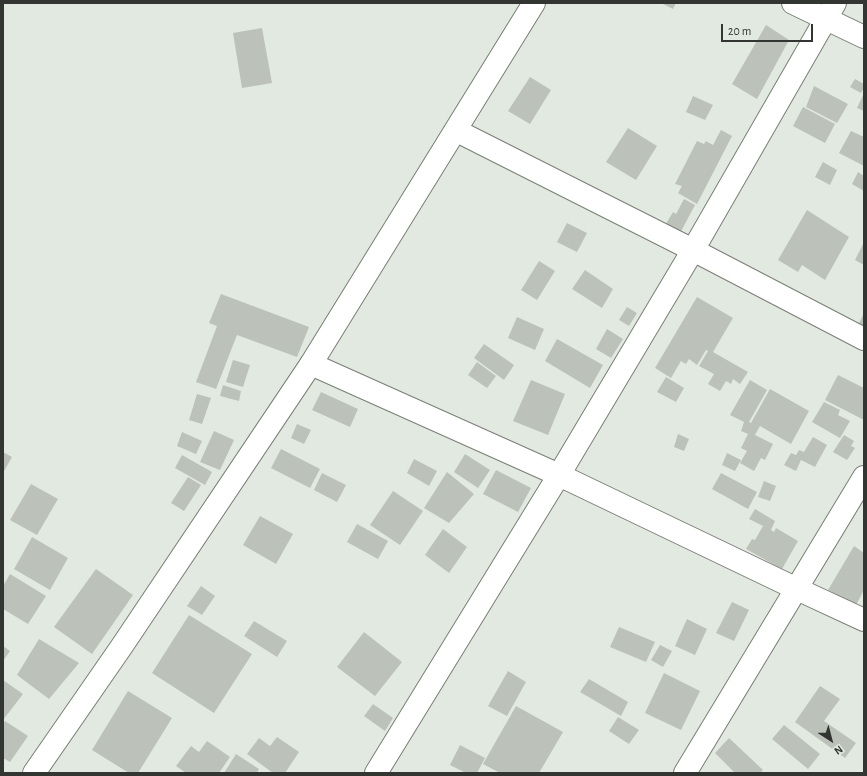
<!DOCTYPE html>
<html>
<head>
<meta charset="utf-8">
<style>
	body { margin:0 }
	#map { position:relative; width:867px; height:776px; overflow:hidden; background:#e2e9e0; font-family:"Alegreya Sans",sans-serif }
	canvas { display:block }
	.frame { position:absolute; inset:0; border:4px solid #323531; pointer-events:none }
	.north { position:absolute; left:811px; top:720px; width:40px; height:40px; -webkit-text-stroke:3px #e2e9e0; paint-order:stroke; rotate:144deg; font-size:11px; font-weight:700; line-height:16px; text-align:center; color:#323531 }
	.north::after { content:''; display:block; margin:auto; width:14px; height:18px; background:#323531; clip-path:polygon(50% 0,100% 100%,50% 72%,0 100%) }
	.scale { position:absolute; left:721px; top:24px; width:92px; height:18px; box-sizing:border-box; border:2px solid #323531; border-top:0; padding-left:5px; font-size:12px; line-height:14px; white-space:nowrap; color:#323531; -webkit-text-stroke:3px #e2e9e0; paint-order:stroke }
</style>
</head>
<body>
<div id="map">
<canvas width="867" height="776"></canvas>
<div class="frame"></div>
<div class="north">N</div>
<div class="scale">20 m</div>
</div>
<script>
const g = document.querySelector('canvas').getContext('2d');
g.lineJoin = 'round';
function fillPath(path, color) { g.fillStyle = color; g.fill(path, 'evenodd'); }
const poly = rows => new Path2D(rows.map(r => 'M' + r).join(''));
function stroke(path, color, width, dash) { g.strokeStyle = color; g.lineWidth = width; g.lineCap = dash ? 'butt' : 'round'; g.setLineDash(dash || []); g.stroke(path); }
const building = poly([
	[661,3,676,3,673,9],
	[766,25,789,40,757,99,732,84],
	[262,28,272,83,242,88,233,33],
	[530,77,551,90,530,124,508,111],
	[855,79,864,84,864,88,861,93,850,87],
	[814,86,848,104,837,123,806,107],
	[864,93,864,111,857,108],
	[693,96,713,105,705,120,686,112],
	[803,107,835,124,825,143,793,126],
	[628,128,657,146,636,180,606,162],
	[721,130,732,136,697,204,678,193,682,186,675,184,697,141,704,144,706,141,713,145],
	[851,131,864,137,864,166,839,153],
	[823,162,837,170,830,185,815,177],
	[858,172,864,176,864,191,852,184],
	[684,199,695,205,679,235,664,227,673,212,676,214],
	[807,210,849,237,825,280,802,265,798,272,778,260],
	[567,223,587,233,577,252,557,242],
	[864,242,864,265,855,260],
	[539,261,555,271,537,300,521,290],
	[585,270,613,289,602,308,572,289],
	[221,294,309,327,297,357,237,335,216,389,196,382,217,326,209,323],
	[697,297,733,318,713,352,748,372,740,384,733,379,731,384,726,381,720,391,708,384,714,374,699,366,708,351,706,350,697,365,689,359,686,364,681,361,671,378,655,368],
	[627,307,637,313,629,326,619,320],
	[864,313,864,328,858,325],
	[517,317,544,329,535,350,508,338],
	[607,329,623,339,611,358,596,349],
	[557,339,603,365,590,388,545,361],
	[484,344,514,365,504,380,474,358],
	[233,360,250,365,243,387,226,382],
	[477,362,496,376,487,388,468,375],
	[838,375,864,388,864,420,825,400],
	[666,377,684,388,676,402,657,392],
	[531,380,565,394,548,435,513,421],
	[750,380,767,390,749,422,751,423,770,389,809,411,791,444,760,426,755,435,773,444,765,460,761,458,754,471,740,463,747,451,741,448,748,434,741,431,744,422,730,415],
	[223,385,241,391,239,401,220,396],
	[321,392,358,409,350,427,312,410],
	[197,394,211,398,202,424,189,420],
	[824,402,840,410,838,415,850,421,840,438,812,422],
	[297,424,311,430,304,444,291,438],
	[214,431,234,440,220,470,200,462],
	[182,432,202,441,196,454,177,446],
	[678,434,689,439,684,451,674,447],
	[844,435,854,441,851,446,855,448,847,460,833,452],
	[813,437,827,445,815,467,801,460,796,471,784,465,791,453,796,455,799,450,804,452],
	[281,449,320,469,310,488,271,468],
	[3,452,12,457,3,473],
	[727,453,741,460,735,471,722,465],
	[465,454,490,470,478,488,454,472],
	[182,455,212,472,205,485,175,468],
	[414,459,437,471,429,486,407,473],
	[496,470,531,488,518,512,483,494],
	[447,472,474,494,449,523,424,508],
	[322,473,346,485,337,502,314,490],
	[721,473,757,492,748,509,712,489],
	[188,477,201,485,184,511,171,503],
	[764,481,776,486,770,501,758,497],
	[31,484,58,499,37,535,10,520],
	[393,491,423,511,400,545,370,525],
	[755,509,775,521,771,530,774,532,776,528,798,541,782,569,746,549,752,539,755,540,763,526,749,519],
	[260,516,293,534,276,564,243,545],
	[357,524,388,541,378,559,347,542],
	[443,529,467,547,449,573,425,555],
	[32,537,68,558,50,590,14,569],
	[854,546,864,553,864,590,856,605,828,590],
	[96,569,133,595,92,654,54,627],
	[10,574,46,596,28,624,3,609,3,586],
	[201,586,215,596,202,615,187,606],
	[732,602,749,610,734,641,716,633],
	[189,615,252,654,214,713,152,673],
	[687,619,707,629,695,655,675,646],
	[254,621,287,641,277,657,244,636],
	[619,627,655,642,646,662,610,647],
	[364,632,402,662,375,696,337,667],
	[39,639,79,663,49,699,17,675],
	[660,645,672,651,663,667,651,660],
	[3,646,10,651,3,661],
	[508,671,526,682,507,716,488,706],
	[664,673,700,691,681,730,645,713],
	[589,679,628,702,621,716,580,692],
	[3,680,23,694,3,720],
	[820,686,840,699,824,721,856,743,845,758,795,722],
	[128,691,172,718,138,773,129,773,92,750],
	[373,704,393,718,385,731,364,716],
	[516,706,563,732,539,773,500,773,483,764],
	[618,717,639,730,629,744,609,731],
	[5,721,28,736,10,762,3,758,3,724],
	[784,725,820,754,808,769,772,739],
	[277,737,299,752,285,773,273,773,247,754,259,738,270,746],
	[729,738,763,770,760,773,735,773,715,753],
	[207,741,230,757,219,773,186,773,176,766,191,746,199,752],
	[460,745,485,758,477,773,466,773,450,765],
	[236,754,259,769,257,773,224,773]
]);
const minor = poly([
	[793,3,864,37],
	[457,131,693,250,864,339],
	[311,364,559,475,797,589,864,620],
	[376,773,559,475,693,250,835,3],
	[685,773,864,477]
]);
const major = poly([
	[34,773,122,646,311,364,534,3]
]);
fillPath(building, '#bcc2b9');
stroke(minor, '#797f76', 24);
stroke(major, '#797f76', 24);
stroke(minor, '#fff', 22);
stroke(major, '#fff', 22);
</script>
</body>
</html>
